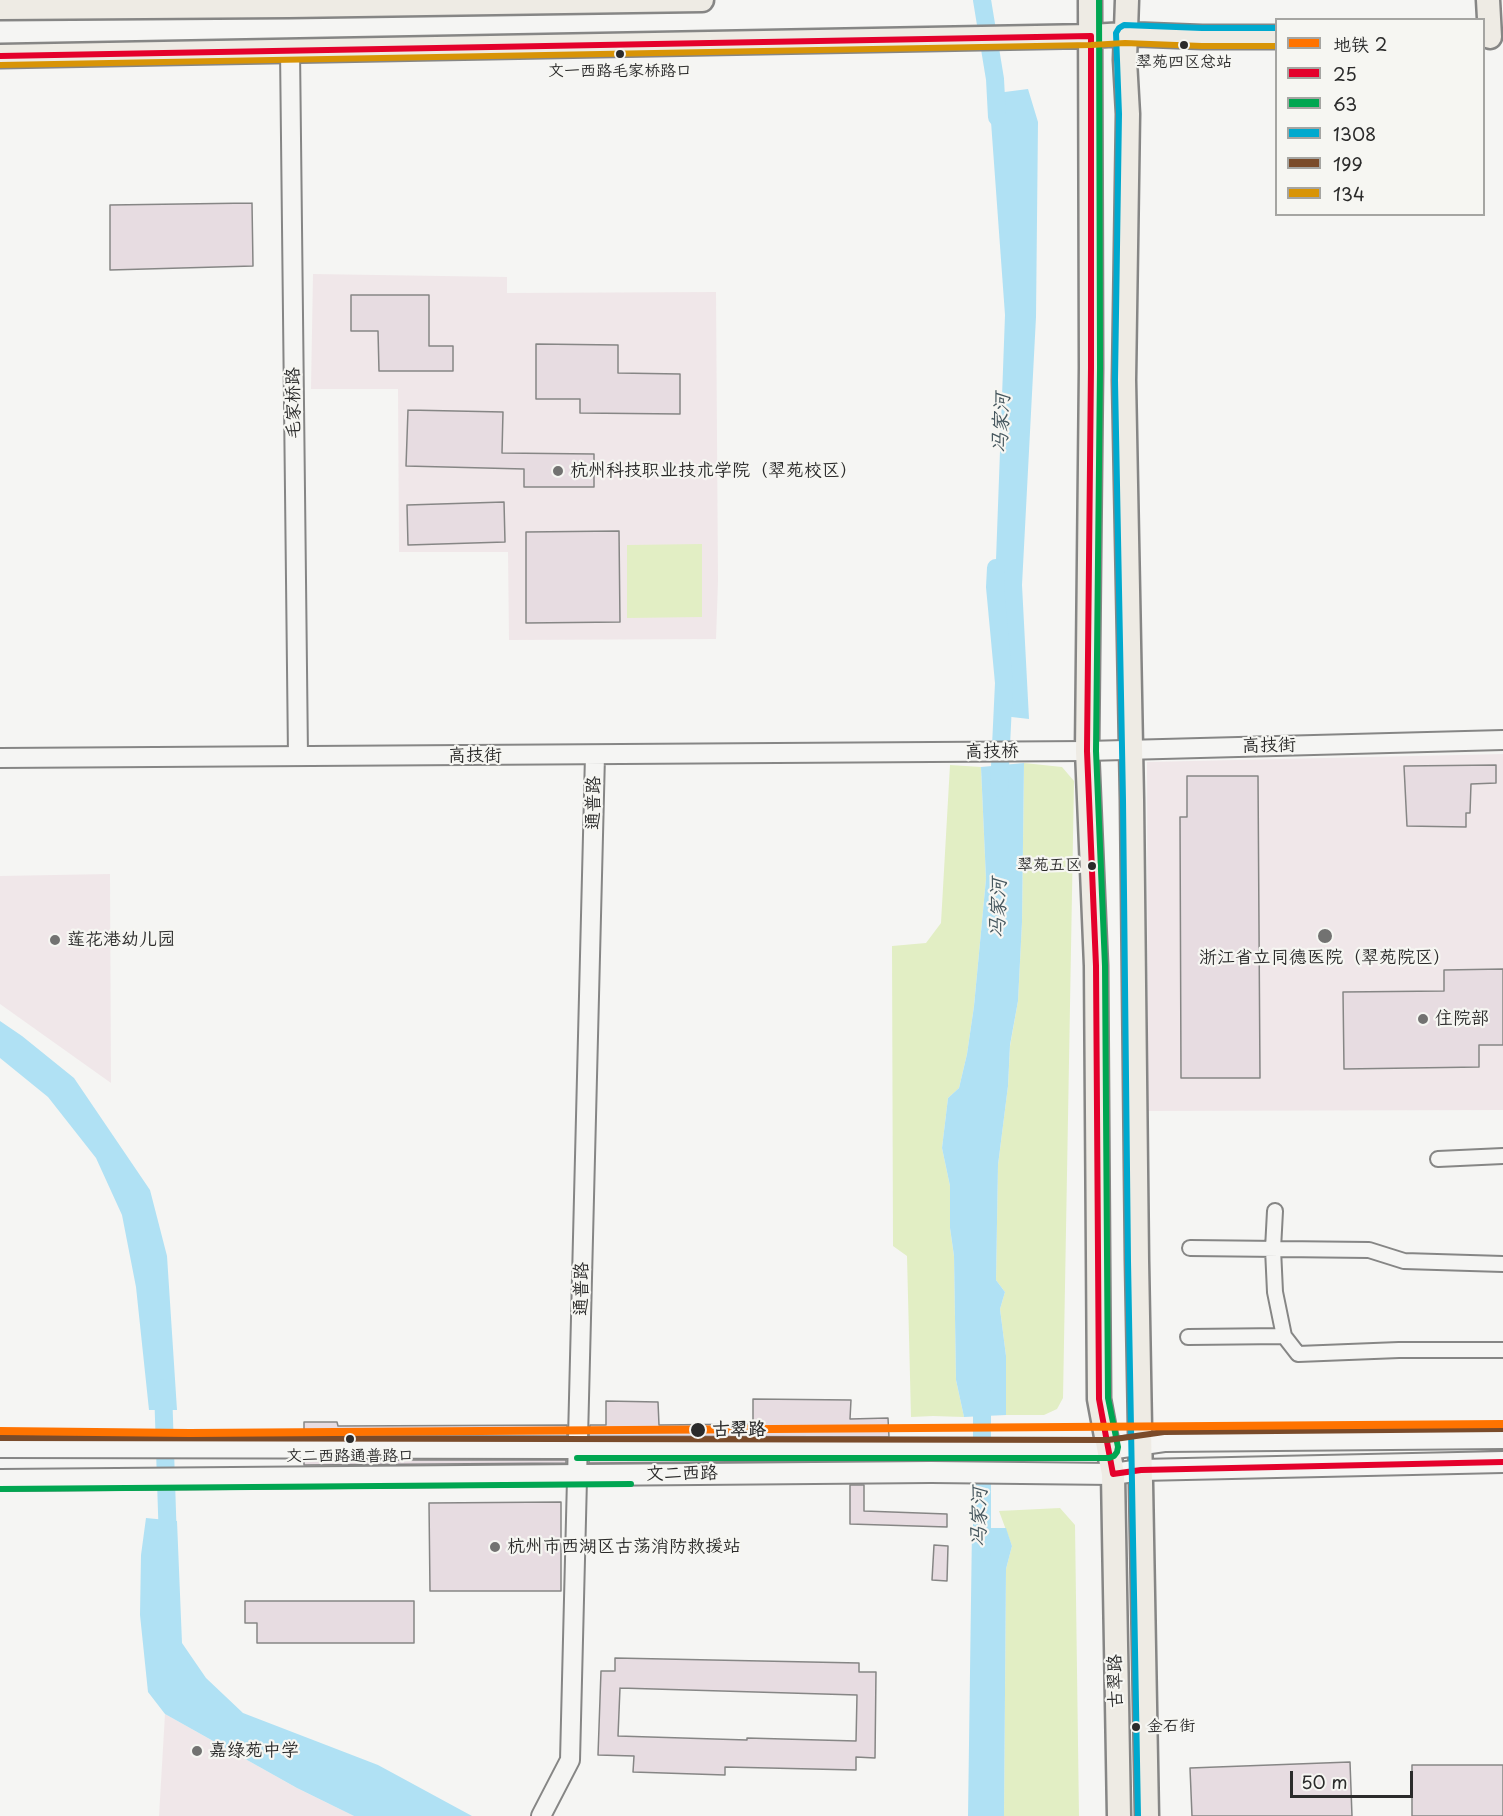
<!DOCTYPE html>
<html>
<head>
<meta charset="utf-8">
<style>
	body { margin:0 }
	#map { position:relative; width:1503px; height:1816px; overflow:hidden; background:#f5f5f3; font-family:"Playpen Sans","LXGW WenKai TC",sans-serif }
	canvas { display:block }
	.legend { position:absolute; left:1275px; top:18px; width:210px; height:198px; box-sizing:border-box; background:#f6f6f2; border:2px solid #a5a5a2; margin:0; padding:8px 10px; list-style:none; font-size:18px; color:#2b2b2b }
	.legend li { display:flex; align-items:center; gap:12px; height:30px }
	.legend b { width:30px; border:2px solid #a5a5a2 }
	.scale { position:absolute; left:1290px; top:1771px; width:123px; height:27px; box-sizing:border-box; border:3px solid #2b2b2b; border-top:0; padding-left:8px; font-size:18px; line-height:21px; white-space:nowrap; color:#2b2b2b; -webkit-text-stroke:4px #f6f6f2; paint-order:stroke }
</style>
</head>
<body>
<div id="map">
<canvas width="1503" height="1816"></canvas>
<ul class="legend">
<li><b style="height:8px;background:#ff7300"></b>地铁 2</li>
<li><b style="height:8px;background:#e4002b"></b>25</li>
<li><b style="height:8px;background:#00a651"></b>63</li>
<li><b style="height:8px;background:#00a9ce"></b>1308</li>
<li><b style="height:8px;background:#7a4b2a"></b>199</li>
<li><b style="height:8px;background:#d89406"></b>134</li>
</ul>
<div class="scale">50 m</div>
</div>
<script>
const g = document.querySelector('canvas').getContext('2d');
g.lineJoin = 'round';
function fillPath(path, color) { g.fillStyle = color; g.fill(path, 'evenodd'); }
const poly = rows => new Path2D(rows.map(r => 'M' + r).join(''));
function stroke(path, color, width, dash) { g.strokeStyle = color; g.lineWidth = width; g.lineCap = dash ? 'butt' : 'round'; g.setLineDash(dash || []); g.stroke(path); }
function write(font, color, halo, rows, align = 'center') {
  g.font = font + ' "Playpen Sans","LXGW WenKai TC",sans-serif'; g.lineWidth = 4.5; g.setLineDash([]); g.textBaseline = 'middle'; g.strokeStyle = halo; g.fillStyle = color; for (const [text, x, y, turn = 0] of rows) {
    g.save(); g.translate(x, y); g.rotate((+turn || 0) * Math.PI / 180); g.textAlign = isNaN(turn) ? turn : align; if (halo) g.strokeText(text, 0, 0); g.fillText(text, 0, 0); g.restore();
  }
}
const built = poly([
	[313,274,507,277,507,293,716,292,718,581,716,639,509,640,508,552,399,552,398,389,311,389],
	[1503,754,1503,1110,1148,1111,1147,762],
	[110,874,111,1083,0,1004,0,876],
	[165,1714,297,1788,354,1816,159,1816]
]);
const green = poly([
	[702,544,702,617,627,618,627,545],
	[1024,763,1062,767,1074,781,1063,1398,1057,1409,1044,1415,1006,1415,1006,1356,1000,1309,1005,1292,996,1280,998,1165,1008,1086,1010,1046,1018,1001,1022,922],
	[950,765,981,767,986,879,974,1006,967,1054,959,1088,948,1098,942,1148,950,1186,950,1228,954,1256,956,1380,964,1417,933,1416,911,1417,907,1256,893,1246,892,946,926,943,941,923],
	[1060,1508,1075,1525,1079,1816,1004,1816,1006,1569,1012,1546,999,1511]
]);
const water = poly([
	[1028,89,1038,122,1036,317,1022,585,1029,719,1003,716,1004,683,995,587,1005,315,989,94],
	[1024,763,1022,922,1018,1001,1010,1045,1008,1086,998,1165,996,1280,1005,1292,1000,1309,1006,1356,1006,1415,964,1417,956,1380,954,1256,950,1228,950,1186,942,1148,948,1098,959,1088,967,1054,974,1006,986,879,981,767],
	[0,1021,22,1036,74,1078,150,1190,167,1256,177,1410,149,1410,136,1287,122,1215,96,1158,48,1097,0,1058],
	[146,1518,177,1521,182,1643,206,1678,243,1713,378,1765,472,1816,354,1816,297,1788,165,1714,148,1692,140,1615,141,1555],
	[972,1528,1006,1528,1012,1546,1006,1569,1004,1816,968,1816]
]);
const canal = poly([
	[982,0,995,79,997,117],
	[996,568,995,587,1004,683,999,788],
	[163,1388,168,1543],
	[982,1392,982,1553]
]);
const building = poly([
	[252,203,253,266,110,270,110,205,252,203],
	[351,295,429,295,429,346,453,346,453,371,379,371,378,331,351,331,351,295],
	[536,344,618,345,618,373,680,374,680,414,580,413,580,399,536,399,536,344],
	[408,410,503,412,502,453,594,454,594,487,524,487,524,469,406,466,408,410],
	[504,502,505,542,408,545,407,505,504,502],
	[619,531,620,622,526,623,526,532,619,531],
	[1496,765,1496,783,1471,784,1470,813,1466,813,1466,827,1407,826,1404,766,1496,765],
	[1187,776,1258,776,1260,1078,1181,1078,1180,817,1187,817,1187,776],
	[1503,969,1503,1045,1479,1045,1479,1067,1344,1069,1343,992,1444,991,1444,970,1503,969],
	[753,1399,851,1400,850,1419,888,1418,889,1437,589,1436,590,1425,606,1425,606,1401,658,1402,659,1425,753,1424,753,1399],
	[304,1422,337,1422,338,1426,567,1425,567,1436,304,1436,304,1422],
	[304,1460,566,1460,566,1463,304,1465,304,1460],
	[589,1460,866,1461,589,1463,589,1460],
	[850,1485,864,1485,864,1511,947,1514,947,1527,850,1524,850,1485],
	[561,1502,561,1591,430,1591,429,1503,561,1502],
	[934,1545,948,1546,947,1581,932,1580,934,1545],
	[245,1601,414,1601,414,1643,257,1643,257,1623,245,1623,245,1601],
	[615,1658,859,1663,859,1672,876,1672,875,1758,856,1757,856,1770,725,1767,725,1775,633,1772,634,1756,598,1755,601,1671,615,1671,615,1658],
	[620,1688,857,1695,856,1741,747,1738,747,1740,618,1736,620,1688],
	[1350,1762,1352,1816,1192,1816,1190,1768,1350,1762],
	[1412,1765,1503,1765,1503,1816,1412,1816,1412,1765]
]);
const minor = poly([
	[1438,1159,1503,1156],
	[1275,1211,1273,1249,1275,1292,1284,1336,1298,1354,1399,1350,1503,1350],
	[1190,1248,1369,1250,1404,1261,1503,1264],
	[1188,1337,1284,1336]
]);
const tertiary = poly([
	[290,50,298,756],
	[0,758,1087,751,1503,740],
	[541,1816,570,1760,595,755]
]);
const secondary = poly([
	[0,1447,1109,1449,1164,1441,1503,1438],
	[0,1480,931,1472,1113,1474,1141,1470,1503,1462]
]);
const primary = poly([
	[1090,0,1091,368,1087,751,1096,966,1099,1399,1113,1474,1119,1816],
	[1127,0,1125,60,1128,114,1124,380,1132,800,1137,1261,1147,1816],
	[1488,0,1490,37],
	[0,8,289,6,702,0],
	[0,56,1091,36,1125,34,1202,37,1276,37]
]);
const bus1 = poly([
	[0,56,1091,36,1091,368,1087,751,1096,966,1099,1399,1113,1474,1141,1470,1503,1462]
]);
const bus2 = poly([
	[577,1458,1109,1458,1114,1456,1117,1452,1118,1447,1108,1398,1105,966,1096,751,1100,368,1099,0],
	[0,1489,631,1484]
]);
const bus3 = poly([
	[1138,1816,1128,1261,1123,800,1115,380,1119,114,1116,33,1119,28,1124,25,1202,28,1276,28]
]);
const bus4 = poly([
	[0,1438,1108,1440,1164,1432,1503,1429]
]);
const bus5 = poly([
	[0,65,1091,45,1125,43,1202,46,1276,46]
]);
const metro1 = poly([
	[0,1431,190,1433,1503,1424]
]);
const markers = [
	[1184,45,5,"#2b2b2b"],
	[620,54,5,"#2b2b2b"],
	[558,471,6,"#727271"],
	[1092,866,5,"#2b2b2b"],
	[1325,936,8,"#727271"],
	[55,940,6,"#727271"],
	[1423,1019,6,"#727271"],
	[698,1430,8,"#2b2b2b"],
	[350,1439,5,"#2b2b2b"],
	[495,1547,6,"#727271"],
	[1136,1727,5,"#2b2b2b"],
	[197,1751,6,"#727271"]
];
const busNames = [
	["翠苑四区总站",1184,63],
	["文一西路毛家桥路口",620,72],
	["翠苑五区",1081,866,"right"],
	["文二西路通普路口",350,1457],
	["金石街",1147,1727,"left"]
];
const streetNames = [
	["毛家桥路",294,403,-91],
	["高技街",1269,746,-1],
	["高技桥",992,752,-1],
	["高技街",475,756],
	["通普路",594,803,-89],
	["通普路",582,1289,-89],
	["文二西路",682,1474,-1],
	["古翠路",1116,1681,-91]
];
const poiNames = [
	["杭州科技职业技术学院（翠苑校区）",570,471],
	["莲花港幼儿园",67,940],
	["浙江省立同德医院（翠苑院区）",1325,958,"center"],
	["住院部",1435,1019],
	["杭州市西湖区古荡消防救援站",507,1547],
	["嘉绿苑中学",209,1751]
];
const stopNames = [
	["古翠路",712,1430]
];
const waterNames = [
	["冯家河",1002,423,-87],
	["冯家河",999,908,-88],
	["冯家河",980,1517,-89]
];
fillPath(built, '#f0e7e9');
fillPath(green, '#e2eec4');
fillPath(water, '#b0e1f4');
stroke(canal, '#b0e1f4', 18);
fillPath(building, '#e7dce1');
stroke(building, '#868685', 1.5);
stroke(minor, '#868685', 18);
stroke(tertiary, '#868685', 22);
stroke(secondary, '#868685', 24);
stroke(primary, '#868685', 27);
stroke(minor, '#f5f5f3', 14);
stroke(tertiary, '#f5f5f3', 18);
stroke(secondary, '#f5f5f3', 20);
stroke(primary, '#eeebe4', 22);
stroke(bus1, '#e4002b', 6);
stroke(bus2, '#00a651', 6);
stroke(bus3, '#00a9ce', 6);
stroke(bus4, '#7a4b2a', 6);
stroke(bus5, '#d89406', 6);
stroke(metro1, '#ff7300', 8);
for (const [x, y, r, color] of markers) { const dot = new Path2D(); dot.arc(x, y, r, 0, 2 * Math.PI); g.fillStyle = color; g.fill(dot); stroke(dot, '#f6f6f2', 2); }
write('16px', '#2b2b2b', '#f6f6f2', busNames);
write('18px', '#2b2b2b', '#f6f6f2', streetNames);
write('18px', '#2b2b2b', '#f6f6f2', poiNames, 'left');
write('bold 18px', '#2b2b2b', '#f6f6f2', stopNames, 'left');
write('italic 20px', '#45565d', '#f6f6f2', waterNames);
</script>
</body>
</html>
